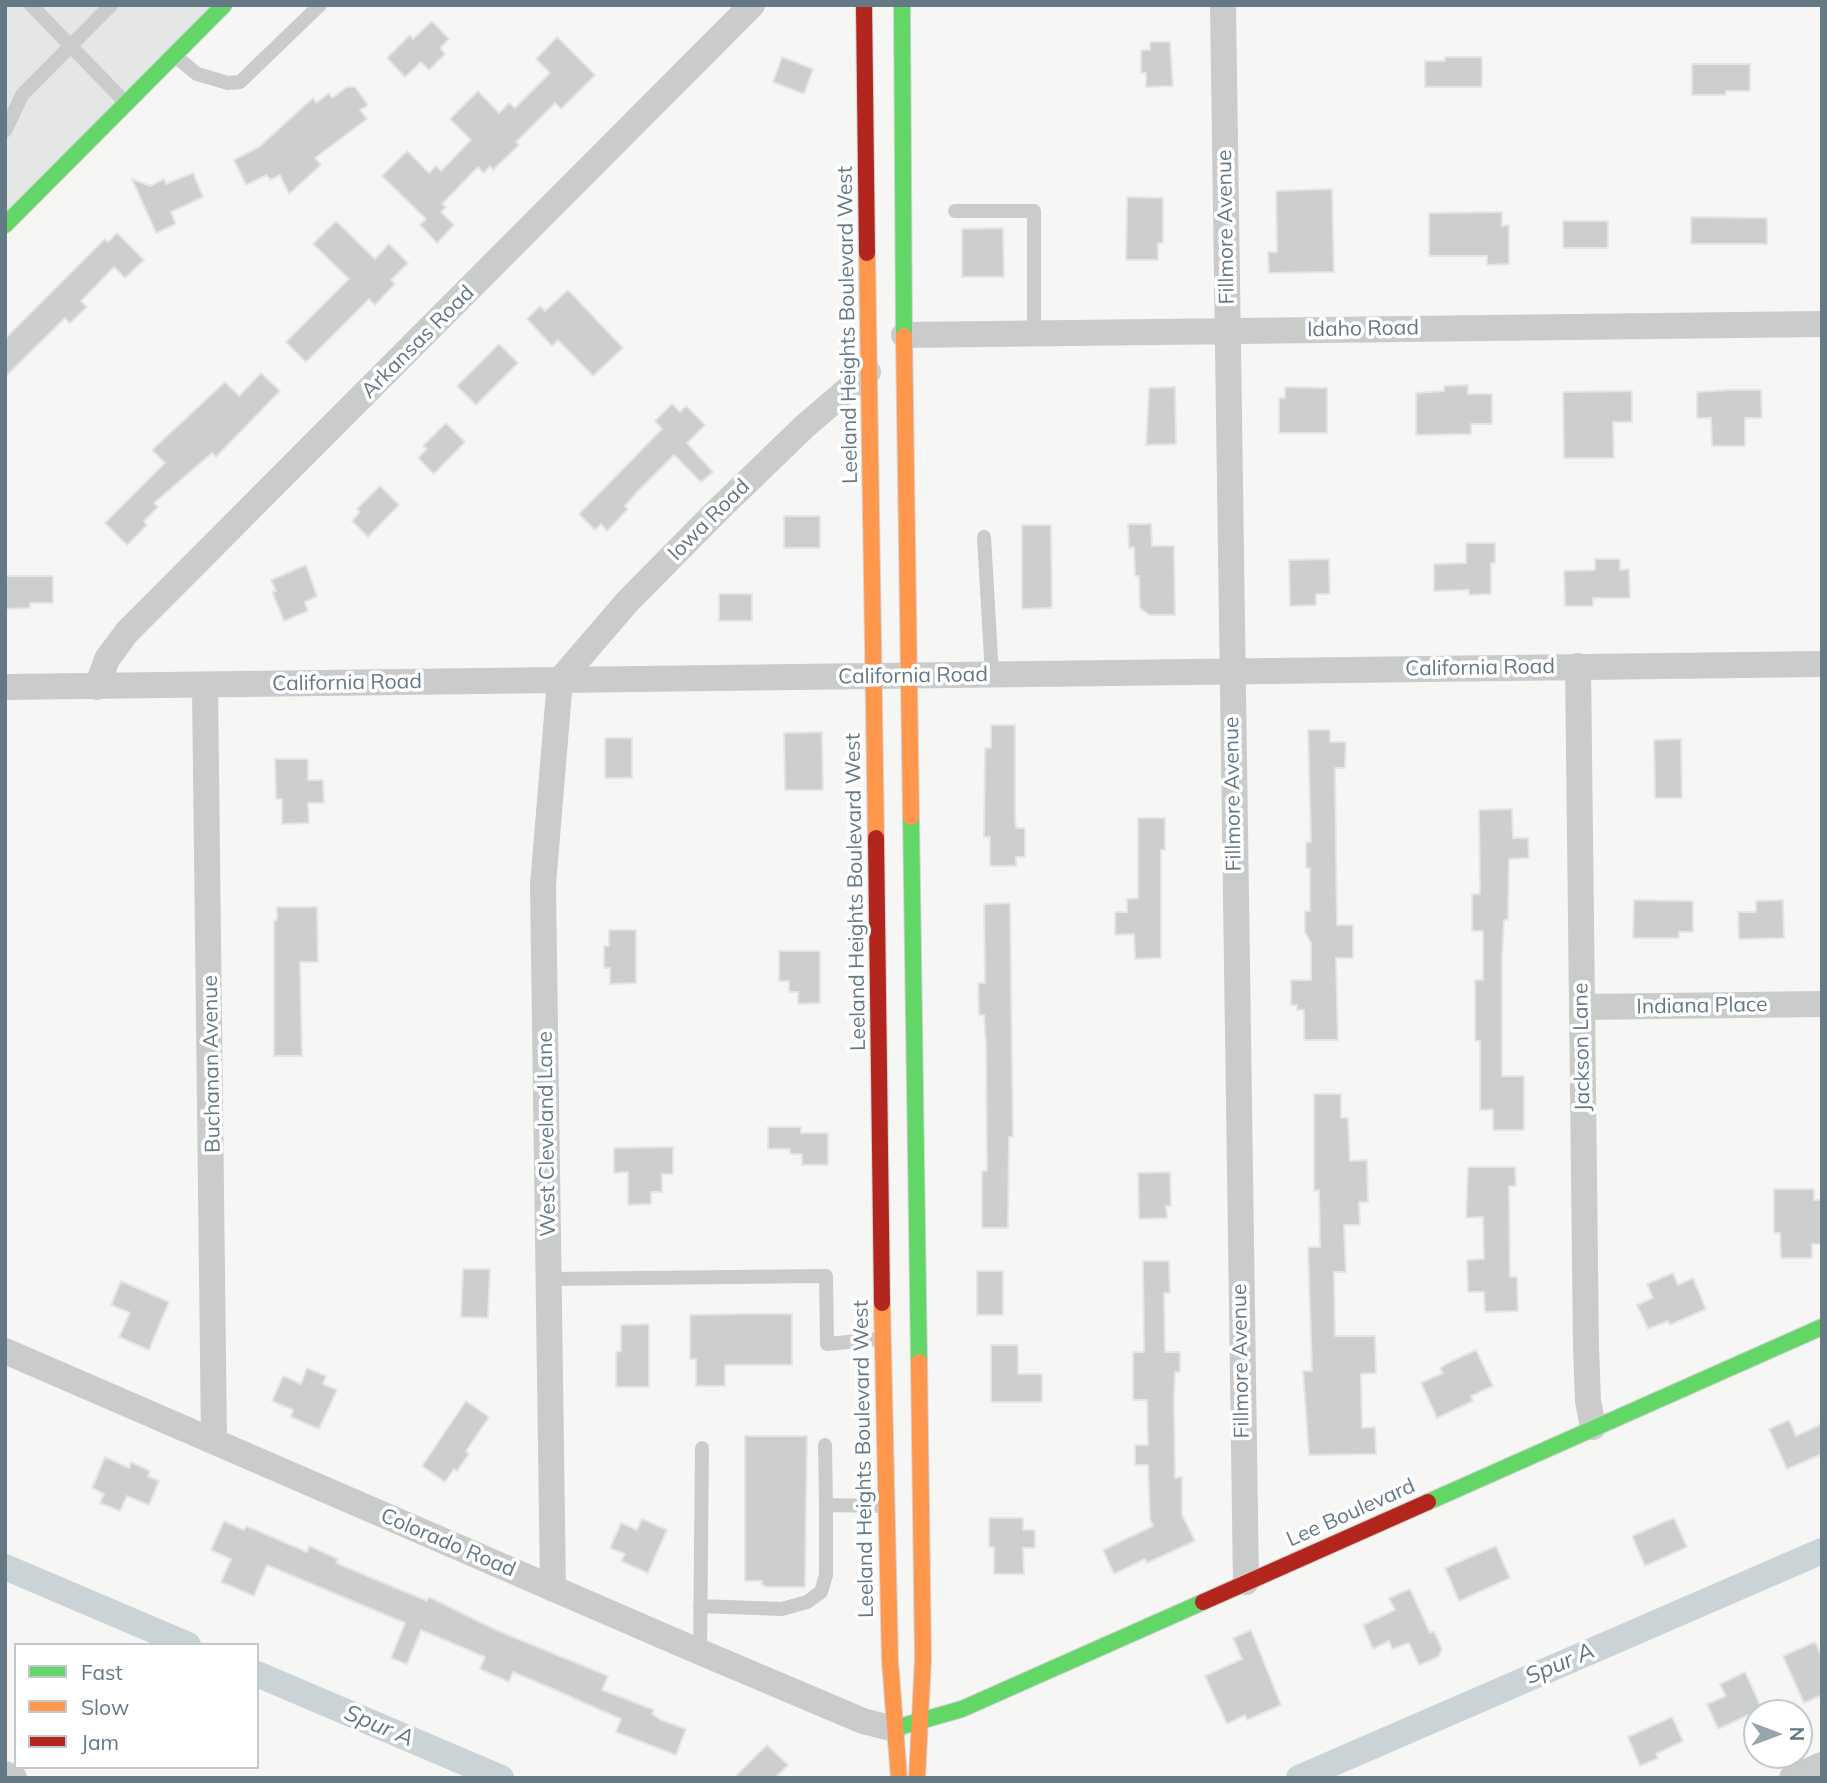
<!DOCTYPE html>
<html>
<head>
<meta charset="utf-8">
<style>
	body { margin:0 }
	#map { position:relative; width:1827px; height:1783px; overflow:hidden; background:#f6f6f5; font-family:Mulish,sans-serif }
	canvas { display:block }
	.frame { position:absolute; inset:0; border:7px solid #657985; pointer-events:none }
	.legend { position:absolute; left:14px; top:1643px; width:245px; height:126px; box-sizing:border-box; background:#fff; border:2px solid #c1c9ce; margin:0; padding:9px 12px; list-style:none; font-size:21px; color:#657985 }
	.legend li { display:flex; align-items:center; gap:14px; height:35px }
	.legend b { width:35px; border:2px solid #c1c9ce }
	.north { position:absolute; left:1743px; top:1699px; width:70px; height:70px; box-sizing:border-box; background:#fff; border:2px solid #c1c9ce; border-radius:50%; rotate:90deg; font-size:19px; font-weight:700; line-height:28px; text-align:center; color:#657985 }
	.north::after { content:''; display:block; margin:auto; width:24px; height:32px; background:#98a5ac; clip-path:polygon(50% 0,100% 100%,50% 72%,0 100%) }
</style>
</head>
<body>
<div id="map">
<canvas width="1827" height="1783"></canvas>
<div class="frame"></div>
<ul class="legend">
<li><b style="height:9px;background:#63d668"></b>Fast</li>
<li><b style="height:9px;background:#ff974d"></b>Slow</li>
<li><b style="height:9px;background:#b3261e"></b>Jam</li>
</ul>
<div class="north">N</div>
</div>
<script>
const g = document.querySelector('canvas').getContext('2d');
g.lineJoin = 'round';
function fillPath(path, color) { g.fillStyle = color; g.fill(path, 'evenodd'); }
const poly = rows => new Path2D(rows.map(r => 'M' + r).join(''));
function stroke(path, color, width, dash) { g.strokeStyle = color; g.lineWidth = width; g.lineCap = dash ? 'butt' : 'round'; g.setLineDash(dash || []); g.stroke(path); }
function write(font, color, halo, rows, align = 'center') {
  g.font = font + ' Mulish,sans-serif'; g.lineWidth = 7; g.setLineDash([]); g.textBaseline = 'middle'; g.strokeStyle = halo; g.fillStyle = color; for (const [text, x, y, turn = 0] of rows) {
    g.save(); g.translate(x, y); g.rotate((+turn || 0) * Math.PI / 180); g.textAlign = isNaN(turn) ? turn : align; if (halo) g.strokeText(text, 0, 0); g.fillText(text, 0, 0); g.restore();
  }
}
const built = poly([
	[5,5,223,5,5,225]
]);
const canal = poly([
	[5,1567,188,1645],
	[257,1674,501,1778],
	[1299,1778,1822,1551]
]);
const building = poly([
	[432,21,449,39,440,48,445,54,429,70,421,62,405,77,387,58,410,35,413,39,432,21],
	[557,37,595,75,561,109,555,103,516,142,519,145,493,170,490,166,484,173,478,167,442,204,446,207,441,212,454,225,437,243,420,225,426,219,382,176,407,151,429,173,436,166,441,171,471,140,450,119,478,91,499,113,509,103,515,108,550,73,536,59,557,37],
	[1150,42,1170,42,1173,86,1146,87,1146,73,1141,73,1141,50,1150,50,1150,42],
	[782,57,813,69,804,94,773,82,782,57],
	[1445,57,1482,57,1482,87,1425,87,1425,61,1445,61,1445,57],
	[1692,64,1750,64,1750,91,1726,91,1726,95,1692,95,1692,64],
	[347,87,355,87,368,105,360,110,367,119,315,158,321,165,289,194,280,175,270,180,267,175,246,185,234,160,259,147,313,98,316,103,329,93,332,98,347,87],
	[193,173,203,197,171,212,176,224,156,233,132,179,150,186,164,179,166,184,193,173],
	[1332,189,1334,272,1269,273,1268,252,1277,252,1276,191,1332,189],
	[1127,197,1163,198,1163,243,1158,243,1158,260,1126,260,1127,197],
	[1502,212,1502,226,1509,225,1509,264,1487,265,1487,256,1429,256,1429,213,1502,212],
	[1691,217,1767,218,1767,244,1691,244,1691,217],
	[336,221,375,259,389,244,408,263,391,280,395,284,375,305,369,299,306,362,286,342,349,279,313,244,336,221],
	[1563,221,1608,221,1608,248,1563,248,1563,221],
	[1003,228,1004,277,962,277,962,229,1003,228],
	[117,233,144,260,125,278,114,267,81,301,87,307,70,323,65,318,5,377,5,339,105,239,108,242,117,233],
	[568,290,623,348,593,376,558,340,552,346,527,319,540,306,545,311,568,290],
	[499,344,518,363,476,405,457,386,499,344],
	[261,373,280,391,216,457,212,453,154,503,158,507,144,521,147,525,127,545,105,523,165,463,152,450,225,382,239,396,261,373],
	[1468,385,1468,394,1492,394,1492,424,1471,424,1471,434,1416,435,1416,393,1444,391,1444,386,1468,385],
	[1175,387,1176,444,1146,445,1149,388,1175,387],
	[1285,387,1327,388,1327,433,1279,433,1279,398,1285,398,1285,387],
	[1728,390,1761,390,1762,418,1745,418,1745,446,1712,446,1711,418,1697,418,1697,392,1728,390],
	[1632,391,1632,422,1613,422,1614,458,1564,458,1563,392,1632,391],
	[672,404,680,412,686,406,705,425,687,443,713,472,701,482,674,455,637,492,625,506,628,509,607,531,601,524,595,530,579,514,662,429,655,421,672,404],
	[446,423,465,442,434,474,418,458,427,449,423,446,446,423],
	[380,486,399,505,368,537,352,521,360,512,357,509,380,486],
	[784,516,820,516,820,548,784,548,784,516],
	[1128,524,1151,524,1152,546,1174,546,1175,615,1149,615,1140,608,1139,576,1135,576,1134,547,1129,548,1128,524],
	[1022,525,1051,525,1052,608,1022,609,1022,525],
	[1466,543,1495,543,1495,563,1491,563,1491,594,1469,595,1469,590,1434,591,1434,564,1466,563,1466,543],
	[1329,559,1330,594,1316,594,1316,605,1290,606,1289,560,1329,559],
	[1595,559,1620,559,1620,570,1629,569,1630,598,1593,598,1593,606,1565,606,1564,571,1595,570,1595,559],
	[306,565,317,596,305,602,308,611,284,621,272,592,276,591,271,580,306,565],
	[5,576,53,576,53,603,30,603,30,608,5,609,5,576],
	[719,594,752,594,752,621,719,621,719,594],
	[991,725,1015,725,1015,816,1016,828,1025,828,1025,857,1016,857,1016,866,990,866,990,837,984,837,985,748,991,748,991,725],
	[1308,730,1330,730,1330,742,1346,742,1345,768,1335,768,1337,925,1353,925,1353,958,1336,958,1338,1040,1304,1040,1304,1010,1297,1010,1297,1005,1291,1005,1291,980,1311,980,1311,943,1305,932,1305,911,1310,911,1310,868,1306,868,1306,842,1311,842,1308,730],
	[822,732,823,790,785,790,784,733,822,732],
	[605,738,632,738,632,778,605,778,605,738],
	[1681,739,1682,798,1655,798,1654,740,1681,739],
	[275,759,308,759,308,780,323,780,324,803,308,803,309,823,282,824,282,799,276,799,275,759],
	[1512,809,1513,838,1528,838,1529,858,1509,859,1508,920,1504,920,1502,958,1502,1076,1524,1076,1524,1130,1493,1130,1493,1110,1480,1110,1480,1041,1475,1041,1475,980,1483,980,1483,931,1472,931,1472,894,1480,894,1479,810,1512,809],
	[1138,818,1165,818,1165,850,1161,850,1161,958,1135,959,1134,934,1115,935,1115,912,1127,912,1127,899,1138,898,1138,818],
	[1634,900,1693,901,1693,932,1679,932,1679,938,1633,938,1634,900],
	[1783,900,1784,938,1739,939,1738,912,1756,912,1756,901,1783,900],
	[1010,903,1013,1137,1009,1137,1008,1228,982,1228,982,1171,987,1171,986,1045,984,1015,979,1015,978,983,985,983,984,904,1010,903],
	[277,907,317,907,318,962,300,962,302,1056,274,1056,274,920,277,920,277,907],
	[609,930,636,930,636,983,610,984,610,968,604,968,604,946,609,946,609,930],
	[779,951,820,951,820,1003,798,1004,798,992,789,992,789,981,779,981,779,951],
	[1314,1094,1341,1094,1341,1118,1348,1118,1350,1161,1367,1160,1368,1202,1359,1202,1360,1225,1344,1225,1346,1272,1334,1272,1335,1336,1375,1336,1376,1373,1361,1374,1362,1428,1375,1427,1376,1454,1309,1455,1303,1371,1312,1371,1308,1247,1320,1247,1319,1190,1314,1191,1314,1094],
	[768,1127,801,1127,801,1133,828,1133,828,1165,802,1165,802,1154,790,1154,790,1149,768,1149,768,1127],
	[673,1147,673,1174,662,1174,662,1192,651,1192,651,1204,628,1205,628,1172,614,1173,614,1148,673,1147],
	[1468,1167,1515,1167,1516,1186,1509,1186,1510,1277,1517,1277,1518,1311,1485,1312,1484,1292,1468,1292,1467,1260,1484,1259,1483,1217,1466,1218,1468,1167],
	[1170,1172,1171,1206,1166,1206,1167,1218,1139,1219,1138,1173,1170,1172],
	[1774,1189,1814,1189,1814,1200,1822,1200,1822,1244,1812,1244,1812,1258,1781,1258,1780,1233,1774,1233,1774,1189],
	[1143,1261,1169,1261,1170,1293,1164,1293,1165,1352,1180,1352,1180,1372,1175,1372,1174,1400,1175,1478,1182,1477,1182,1515,1195,1541,1147,1563,1145,1559,1114,1574,1103,1550,1153,1526,1150,1519,1148,1465,1135,1465,1135,1445,1148,1445,1147,1400,1133,1400,1133,1352,1144,1352,1143,1261],
	[463,1269,490,1269,488,1318,461,1317,463,1269],
	[977,1271,1003,1271,1003,1315,977,1315,977,1271],
	[1673,1273,1678,1285,1693,1278,1706,1309,1670,1325,1668,1321,1648,1329,1637,1305,1653,1298,1647,1284,1673,1273],
	[121,1281,169,1302,149,1350,119,1337,130,1313,111,1305,121,1281],
	[740,1314,792,1314,792,1365,725,1365,725,1386,696,1386,696,1359,690,1359,690,1315,740,1314],
	[649,1324,649,1387,616,1387,616,1352,621,1351,621,1325,649,1324],
	[991,1345,1018,1345,1018,1374,1042,1374,1042,1402,991,1402,991,1345],
	[1476,1350,1493,1386,1471,1396,1473,1401,1437,1418,1421,1383,1443,1373,1440,1368,1452,1361,1476,1350],
	[307,1368,326,1376,323,1384,337,1390,319,1429,291,1417,293,1410,272,1401,283,1376,301,1384,307,1368],
	[466,1401,489,1417,466,1451,469,1454,457,1471,454,1469,445,1482,422,1466,466,1401],
	[1789,1420,1796,1436,1822,1424,1822,1454,1787,1469,1769,1429,1789,1420],
	[745,1436,807,1436,805,1587,767,1587,762,1585,762,1581,745,1581,745,1436],
	[105,1457,129,1468,131,1462,150,1471,148,1476,159,1481,149,1505,127,1496,120,1511,100,1503,104,1494,92,1488,105,1457],
	[989,1518,1023,1518,1023,1530,1035,1530,1035,1548,1023,1548,1024,1574,994,1574,994,1547,989,1547,989,1518],
	[1674,1518,1687,1547,1645,1566,1632,1536,1674,1518],
	[642,1519,667,1530,648,1573,621,1561,625,1554,610,1548,621,1523,637,1530,642,1519],
	[224,1521,244,1530,246,1526,307,1552,309,1546,338,1559,336,1563,427,1601,429,1597,496,1630,608,1676,602,1690,654,1710,652,1714,661,1720,686,1729,676,1755,616,1732,621,1719,553,1689,513,1672,509,1682,480,1669,485,1657,421,1630,407,1664,391,1658,405,1623,267,1565,254,1596,221,1582,231,1559,211,1550,224,1521],
	[1496,1546,1510,1578,1459,1601,1445,1568,1496,1546],
	[1410,1589,1430,1633,1434,1631,1442,1649,1438,1657,1419,1665,1409,1643,1392,1649,1389,1641,1373,1649,1363,1625,1395,1610,1389,1598,1410,1589],
	[1251,1630,1281,1705,1247,1720,1245,1715,1227,1724,1205,1676,1242,1659,1233,1638,1251,1630],
	[1815,1642,1822,1657,1822,1695,1804,1703,1783,1656,1815,1642],
	[1745,1672,1762,1709,1718,1729,1707,1704,1726,1696,1720,1684,1745,1672],
	[1672,1717,1683,1741,1656,1754,1658,1758,1640,1766,1628,1737,1672,1717],
	[767,1745,788,1765,775,1778,734,1778,767,1745]
]);
const lane = poly([
	[31,5,125,102],
	[175,56,197,74,228,83,240,82,320,5],
	[5,131,22,95,111,5],
	[955,211,1034,211,1034,333],
	[984,537,992,675],
	[550,1279,826,1276,827,1344,880,1339],
	[825,1445,826,1505],
	[700,1606,782,1609,807,1602,821,1592,826,1575,826,1505,885,1506],
	[700,1652,702,1448]
]);
const street = poly([
	[1223,5,1246,1582],
	[904,335,1822,324],
	[1578,666,1586,1346,1588,1401,1593,1427],
	[5,687,1822,664],
	[97,687,107,659,127,632,752,5],
	[205,687,214,1441],
	[1582,1007,1822,1004],
	[5,1351,686,1646,863,1721,894,1729],
	[553,1589,543,885,560,680,628,601,715,513,805,426,868,372],
	[5,1774,14,1778],
	[1792,1778,1822,1765]
]);
const fast = poly([
	[902,5,904,336],
	[5,225,224,5],
	[911,817,919,1362],
	[1428,1502,1822,1327],
	[899,1727,962,1709,1203,1602]
]);
const slow = poly([
	[867,253,876,838],
	[904,336,911,817],
	[882,1303,890,1661,899,1778],
	[917,1778,923,1659,919,1362]
]);
const jam = poly([
	[864,5,867,253],
	[876,838,882,1303],
	[1203,1602,1428,1502]
]);
const streetNames = [
	["Fillmore Avenue",1226,227,-91],
	["Leeland Heights Boulevard West",848,325,-91],
	["Idaho Road",1363,329,-1],
	["Arkansas Road",418,342,-45],
	["Iowa Road",709,520,-45],
	["California Road",1480,668,-1],
	["California Road",913,676,-1],
	["California Road",347,683,-1],
	["Fillmore Avenue",1233,794,-91],
	["Leeland Heights Boulevard West",856,892,-91],
	["Indiana Place",1702,1006,-1],
	["Jackson Lane",1582,1047,-91],
	["Buchanan Avenue",212,1064,-91],
	["West Cleveland Lane",547,1134,-91],
	["Fillmore Avenue",1241,1361,-91],
	["Leeland Heights Boulevard West",864,1459,-91],
	["Lee Boulevard",1351,1513,-24],
	["Colorado Road",448,1543,23]
];
const waterNames = [
	["Spur A",1560,1664,-23],
	["Spur A",379,1726,23]
];
fillPath(built, '#e5e6e6');
stroke(canal, '#cad3d6', 26);
fillPath(building, '#cdcfcf');
stroke(building, '#e5e5e4', 2);
stroke(fast, '#d2d3d4', 18);
stroke(slow, '#d2d3d4', 18);
stroke(jam, '#d2d3d4', 18);
stroke(lane, '#cacccc', 14);
stroke(street, '#cacccc', 26);
stroke(fast, '#63d668', 16);
stroke(slow, '#ff974d', 16);
stroke(jam, '#b3261e', 16);
write('21px', '#657985', '#fff', streetNames);
write('italic 23px', '#617a81', '#fff', waterNames);
</script>
</body>
</html>
